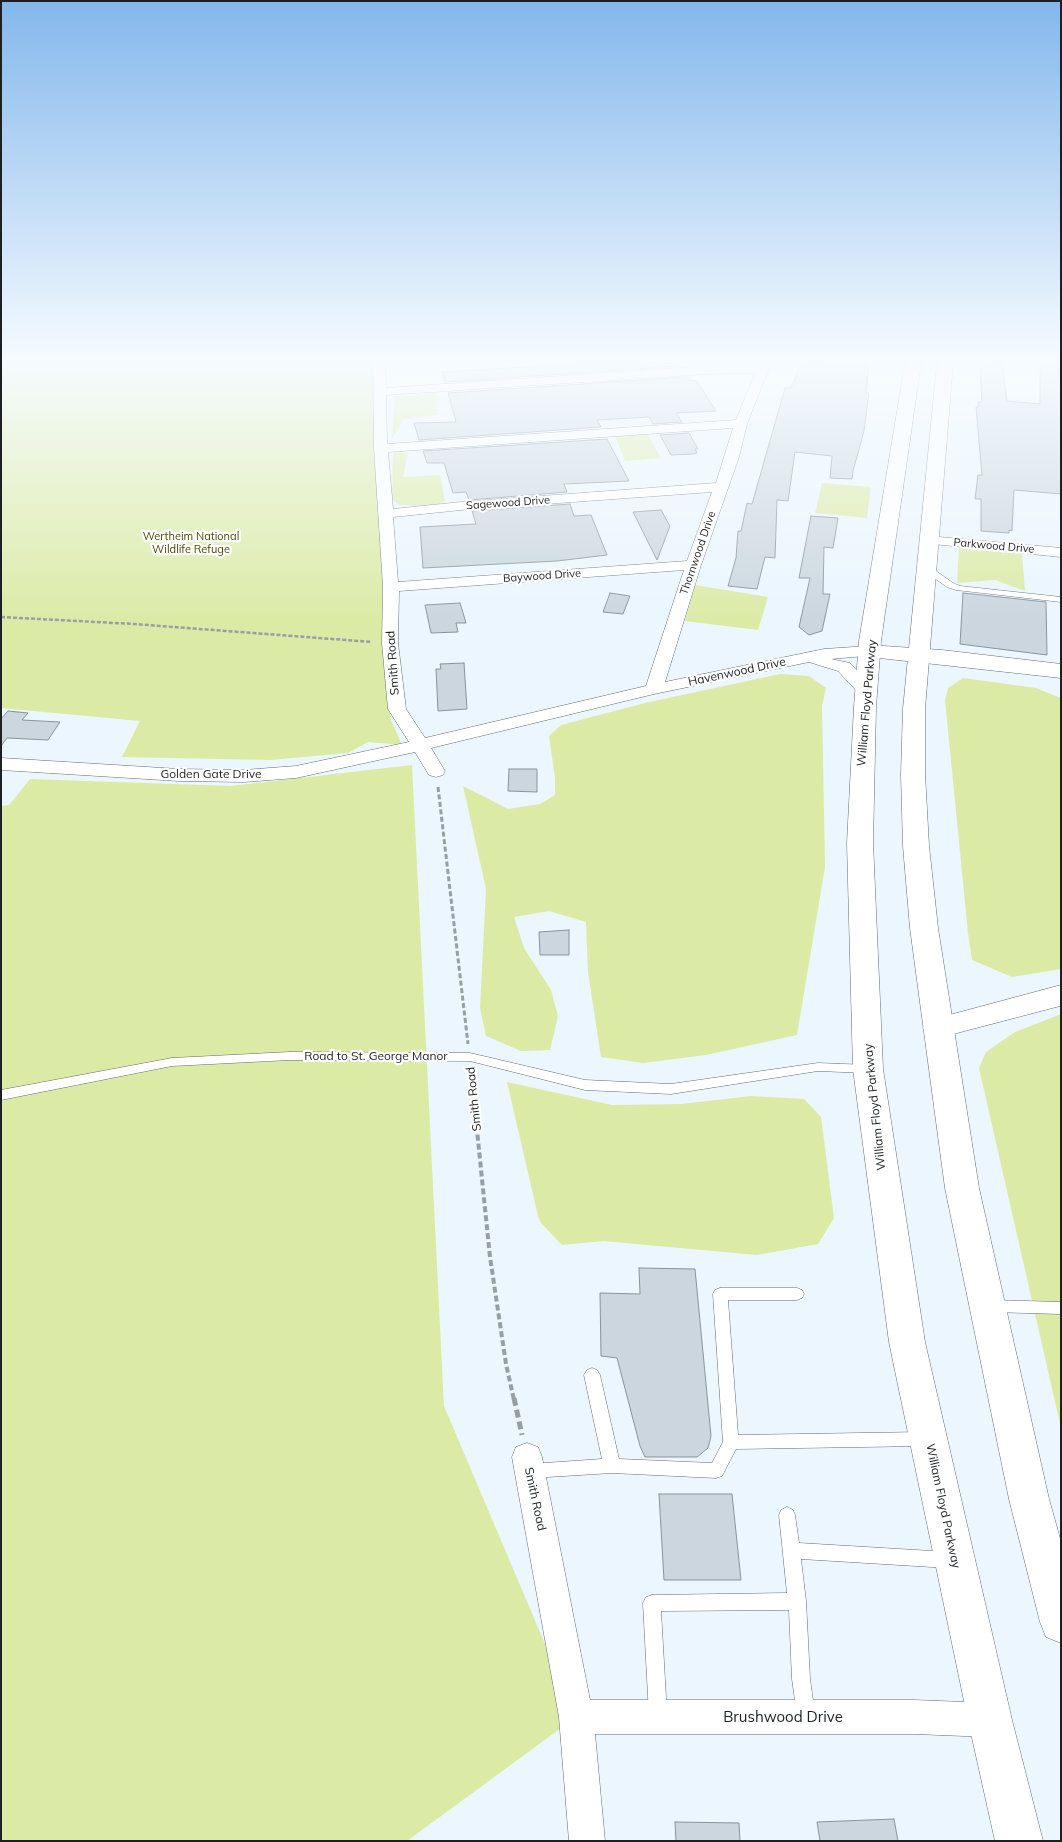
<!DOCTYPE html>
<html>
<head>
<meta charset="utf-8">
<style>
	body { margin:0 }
	#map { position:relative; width:1062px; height:1842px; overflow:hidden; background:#ebf6fe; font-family:Mulish,sans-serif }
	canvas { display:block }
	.frame { position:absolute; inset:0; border:2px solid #1c2023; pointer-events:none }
</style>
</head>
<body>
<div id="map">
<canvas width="1062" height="1842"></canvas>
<div class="frame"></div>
</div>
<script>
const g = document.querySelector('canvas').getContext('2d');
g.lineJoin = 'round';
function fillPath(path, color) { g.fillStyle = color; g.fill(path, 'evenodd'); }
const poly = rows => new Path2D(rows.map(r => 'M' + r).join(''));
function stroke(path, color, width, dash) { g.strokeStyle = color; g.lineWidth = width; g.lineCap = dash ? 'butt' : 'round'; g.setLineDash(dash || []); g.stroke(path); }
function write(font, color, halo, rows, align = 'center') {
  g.font = font + ' Mulish,sans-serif'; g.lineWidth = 4.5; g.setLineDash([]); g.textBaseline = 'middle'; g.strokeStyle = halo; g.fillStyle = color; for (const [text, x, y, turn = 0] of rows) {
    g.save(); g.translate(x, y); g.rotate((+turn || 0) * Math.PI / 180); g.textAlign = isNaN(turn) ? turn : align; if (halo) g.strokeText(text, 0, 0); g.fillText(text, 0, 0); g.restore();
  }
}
const green = poly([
	[1,363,376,363,381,477,381,541,391,720,402,745,368,742,348,753,270,760,122,757,140,721,1,708],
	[436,393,438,415,404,419,392,439,395,397],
	[647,434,661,458,625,461,615,436],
	[408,452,403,477,440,475,445,501,433,506,400,505,392,500,393,453],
	[822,483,871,487,867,518,815,513],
	[959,548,1022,554,1025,591,995,580,957,583],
	[695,585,768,597,758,630,685,621],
	[780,674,809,676,826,688,822,706,825,867,797,1035,706,1055,643,1063,601,1057,588,972,586,922,549,911,514,917,524,948,551,990,558,1016,550,1050,521,1051,486,1036,480,1008,486,889,463,786,508,809,540,804,555,795,555,778,549,736,561,725,645,703],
	[963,678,1036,688,1061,698,1061,969,1012,977,972,960,968,933,945,700,948,688],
	[412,765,444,1406,576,1717,407,1841,1,1841,1,806,9,805,30,779,231,786],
	[1061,1014,1061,1428,979,1068,986,1052,1015,1032],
	[507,1082,612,1105,681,1104,751,1096,804,1099,821,1117,834,1218,818,1244,757,1255,603,1241,562,1245,541,1223,538,1216]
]);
const building = poly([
	[589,363,676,363,679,366,445,382,442,372,589,363],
	[801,363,869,366,866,393,869,393,864,431,853,471,852,479,830,478,832,456,795,452,788,501,777,500,775,558,765,557,757,589,728,586,736,558,738,531,741,531,747,503,752,504,785,388,791,388,801,363],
	[984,363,1002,363,1007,401,1040,404,1040,365,1060,366,1061,494,1014,490,1012,531,1009,530,1009,533,981,531,981,499,975,499,978,475,982,475,976,407,978,407,978,402,982,402,980,369,984,369,984,363],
	[687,377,689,380,697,381,716,411,676,413,682,422,653,424,649,417,597,420,601,427,419,440,414,423,456,422,448,393,687,377],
	[689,433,698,449,695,449,697,453,694,454,671,455,660,435,689,433],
	[607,439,629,481,564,484,567,492,469,500,466,492,453,493,444,463,427,463,423,451,607,439],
	[570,504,574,516,591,515,607,555,557,561,423,568,420,527,476,524,472,511,570,504],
	[661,510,670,526,657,560,633,512,661,510],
	[811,516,838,518,833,548,824,547,823,594,830,594,822,631,809,635,799,627,810,578,799,578,811,516],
	[610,593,630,596,623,614,603,612,610,593],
	[963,593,1046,602,1047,655,960,644,963,593],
	[460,603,466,623,456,623,458,632,431,633,425,605,460,603],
	[464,663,467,709,438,711,436,669,441,669,440,664,464,663],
	[8,711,28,713,22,720,60,722,48,740,7,738,1,746,1,719,8,711],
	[509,769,537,769,537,792,508,791,509,769],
	[569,930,569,955,540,955,539,932,569,930],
	[639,1268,695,1269,711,1436,708,1448,697,1457,645,1457,640,1446,617,1358,601,1356,600,1293,640,1294,639,1268],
	[659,1494,732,1494,741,1580,664,1580,659,1494],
	[894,1819,898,1841,820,1841,817,1822,894,1819],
	[675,1822,739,1823,740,1841,676,1841,675,1822]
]);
const pathFar3 = poly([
	[1,617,134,624,372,642]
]);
const pathFar2 = poly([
	[438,787,468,1044]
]);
const pathFar1 = poly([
	[471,1072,490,1257,506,1364,514,1400]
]);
const path = poly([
	[514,1398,522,1435]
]);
const lane = poly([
	[923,566,929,566,953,583,960,586,1061,597,1061,602,956,590,947,587,923,570,923,566],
	[290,1052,470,1053,585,1080,671,1084,818,1063,868,1065,872,1066,874,1069,872,1072,868,1073,818,1071,671,1094,585,1090,470,1061,290,1060,172,1066,1,1100,1,1090,172,1058,290,1052],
	[720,1288,797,1288,802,1290,804,1294,802,1298,797,1300,728,1300,738,1435,924,1432,930,1434,932,1439,930,1444,924,1446,736,1449,722,1476,716,1478,612,1473,531,1478,525,1476,523,1471,525,1466,531,1464,602,1459,584,1375,587,1370,592,1368,597,1370,600,1375,619,1459,712,1463,723,1442,713,1294,715,1290,720,1288],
	[991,1300,1061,1302,1061,1314,991,1312,986,1310,984,1306,986,1302,991,1300],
	[787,1507,793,1510,795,1515,799,1543,949,1552,955,1554,957,1560,955,1566,949,1568,801,1559,806,1601,810,1679,815,1715,812,1721,806,1724,800,1721,797,1715,792,1679,789,1610,661,1611,667,1715,664,1721,658,1724,652,1721,649,1715,643,1603,646,1597,652,1595,787,1593,779,1515,781,1510,787,1507]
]);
const street = poly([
	[373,363,385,363,386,388,707,366,758,366,759,363,771,363,747,424,739,457,701,565,665,682,824,649,869,646,875,647,877,651,875,655,831,659,850,663,869,683,875,694,872,698,866,699,860,698,855,689,838,671,809,662,654,694,431,748,445,771,443,775,436,777,429,775,415,752,296,778,244,782,179,781,1,770,1,758,179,769,244,770,296,766,409,742,388,709,382,643,383,587,374,448,373,363],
	[755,373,736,420,387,444,386,395,707,374,755,373],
	[733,428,716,483,461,502,393,509,388,452,733,428],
	[712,492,687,561,398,582,393,517,461,510,712,492],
	[684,570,646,686,425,738,406,709,398,643,399,591,684,570],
	[928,536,1061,548,1061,557,923,543,921,540,923,537,928,536],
	[527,1443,538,1447,542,1457,590,1700,914,1700,990,1703,1002,1708,1007,1720,1002,1732,990,1737,914,1734,595,1734,605,1841,569,1841,559,1717,512,1457,516,1447,527,1443]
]);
const secondary = poly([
	[869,645,942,650,1061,664,1061,678,861,656,858,651,861,646,869,645],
	[1061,985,1060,1006,938,1038,927,1035,923,1028,927,1021,1061,985]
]);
const highway = poly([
	[905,363,921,363,881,641,876,707,873,843,883,1069,925,1342,1012,1720,1043,1841,995,1841,968,1720,889,1342,853,1069,847,843,854,707,859,641,905,363],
	[937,363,953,363,925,709,925,774,929,846,938,928,979,1188,1049,1499,1061,1542,1061,1643,1046,1637,1040,1622,1009,1499,945,1188,910,928,903,846,901,774,903,709,937,363]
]);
const farStreetnames = [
	["Sagewood Drive",508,503,-4],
	["Parkwood Drive",994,546,5],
	["Thornwood Drive",698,553,-71],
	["Baywood Drive",542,576,-4]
];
const farParknames = [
	["Wertheim National",191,537],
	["Wildlife Refuge",191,550]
];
const streetNames = [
	["Smith Road",393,663,-94],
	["Havenwood Drive",737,672,-12],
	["William Floyd Parkway",867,703,-85],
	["Golden Gate Drive",211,774],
	["Road to St. George Manor",376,1056],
	["Smith Road",474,1099,-96],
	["William Floyd Parkway",875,1107,-96],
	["Smith Road",535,1499,78],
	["William Floyd Parkway",943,1506,78]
];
const nearStreetnames = [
	["Brushwood Drive",783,1717]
];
fillPath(green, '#dbeba6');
fillPath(building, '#cbd6de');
stroke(building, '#8a939b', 1);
stroke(lane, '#636c73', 1);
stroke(street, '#636c73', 1);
stroke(secondary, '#636c73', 1);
stroke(highway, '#636c73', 1);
stroke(pathFar3, '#979fa5', 2.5, [4, 2]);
stroke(pathFar2, '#979fa5', 3, [5, 2.5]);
stroke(pathFar1, '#979fa5', 4, [6, 3]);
stroke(path, '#979fa5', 5, [8, 4]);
fillPath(lane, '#fff');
fillPath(street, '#fff');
fillPath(secondary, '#fff');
fillPath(highway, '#fff');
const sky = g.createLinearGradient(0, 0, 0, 621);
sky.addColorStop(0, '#83b7ec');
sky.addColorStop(0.58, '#f6fbff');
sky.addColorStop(1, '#f6fbff00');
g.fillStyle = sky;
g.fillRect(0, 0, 1062, 621);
write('11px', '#1c2023', '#fff', farStreetnames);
write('11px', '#3f4a01', '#fff', farParknames);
write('12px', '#1c2023', '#fff', streetNames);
write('15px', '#1c2023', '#fff', nearStreetnames);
</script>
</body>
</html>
